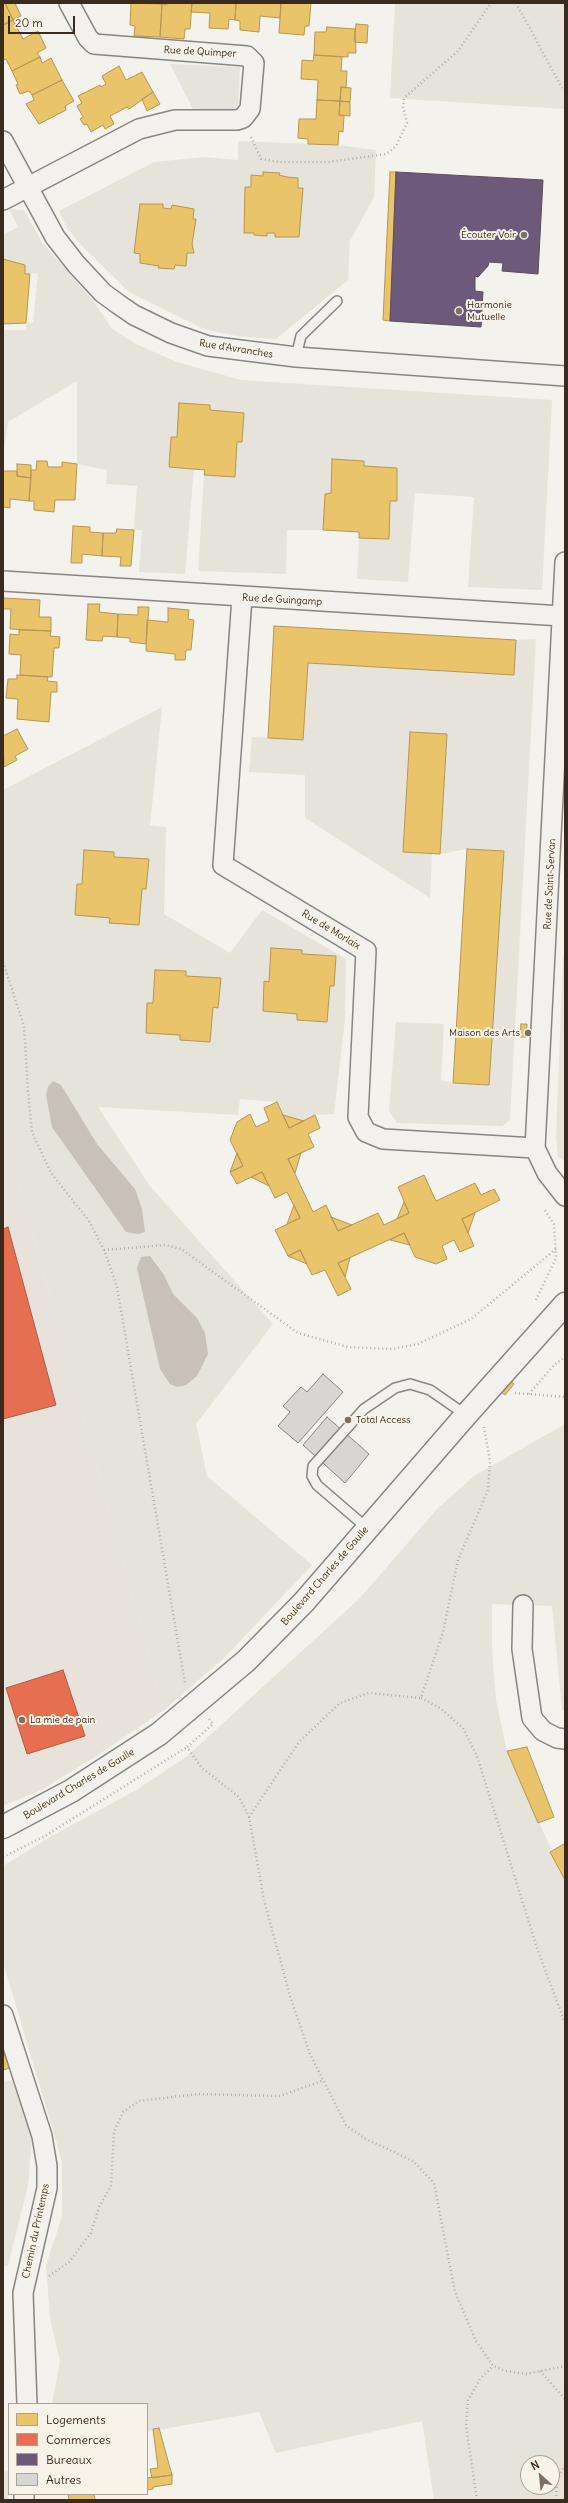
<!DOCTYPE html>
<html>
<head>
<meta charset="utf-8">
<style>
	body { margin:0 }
	#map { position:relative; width:568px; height:2503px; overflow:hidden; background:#f4f2ec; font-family:Delius,sans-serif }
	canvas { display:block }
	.frame { position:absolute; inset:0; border:4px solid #3b2a1e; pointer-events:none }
	.legend { position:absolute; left:8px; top:2403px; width:140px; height:92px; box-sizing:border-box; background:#f7f3e8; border:1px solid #aca397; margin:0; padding:5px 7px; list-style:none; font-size:12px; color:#3b2a1e }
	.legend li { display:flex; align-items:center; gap:8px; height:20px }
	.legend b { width:20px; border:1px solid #aca397 }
	.north { position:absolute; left:520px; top:2455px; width:40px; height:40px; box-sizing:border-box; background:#f7f3e8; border:1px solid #aca397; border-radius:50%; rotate:333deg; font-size:11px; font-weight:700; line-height:16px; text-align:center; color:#3b2a1e }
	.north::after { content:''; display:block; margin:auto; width:14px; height:18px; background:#7c7066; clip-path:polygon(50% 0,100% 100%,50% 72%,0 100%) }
	.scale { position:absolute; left:8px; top:16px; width:67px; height:18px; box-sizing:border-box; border:2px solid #3b2a1e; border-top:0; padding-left:5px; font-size:12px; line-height:14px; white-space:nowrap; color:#3b2a1e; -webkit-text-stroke:3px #f7f3e8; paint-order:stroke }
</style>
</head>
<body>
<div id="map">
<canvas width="568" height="2503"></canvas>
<div class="frame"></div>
<ul class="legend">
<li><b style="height:11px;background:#e9c46a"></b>Logements</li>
<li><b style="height:11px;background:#e76f51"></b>Commerces</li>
<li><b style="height:11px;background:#6d597a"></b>Bureaux</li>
<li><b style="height:11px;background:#d8d6d2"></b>Autres</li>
</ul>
<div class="north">N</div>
<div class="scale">20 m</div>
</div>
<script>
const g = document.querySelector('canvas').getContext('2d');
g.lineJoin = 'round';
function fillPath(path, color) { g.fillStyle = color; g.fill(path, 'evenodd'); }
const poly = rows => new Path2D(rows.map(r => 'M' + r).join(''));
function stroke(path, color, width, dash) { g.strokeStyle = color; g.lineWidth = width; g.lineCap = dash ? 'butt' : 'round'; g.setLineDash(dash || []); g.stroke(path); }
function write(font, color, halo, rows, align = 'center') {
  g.font = font + ' Delius,sans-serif'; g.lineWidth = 4; g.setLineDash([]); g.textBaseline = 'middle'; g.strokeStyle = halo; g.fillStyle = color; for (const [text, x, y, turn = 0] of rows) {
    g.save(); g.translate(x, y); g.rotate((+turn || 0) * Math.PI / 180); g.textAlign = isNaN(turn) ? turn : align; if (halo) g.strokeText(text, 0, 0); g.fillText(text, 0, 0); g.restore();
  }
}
const built = poly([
	[3,1126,164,1710,95,1757,41,1790,3,1806]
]);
const green = poly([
	[395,3,565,3,565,109,390,98],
	[170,64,240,67,238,111,193,109],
	[238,141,338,145,376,150,374,197,350,241,348,280,276,339,236,336,204,329,129,292,84,248,67,228,59,211,154,162,205,157,238,160],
	[9,209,24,210,42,242,95,303,112,329,136,344,177,362,241,380,552,400,542,590,468,587,474,497,415,493,408,582,357,579,359,538,389,539,390,501,397,501,397,468,364,466,364,461,332,459,331,493,325,494,323,530,287,530,286,574,198,571,204,475,235,477,237,442,242,442,244,413,210,410,210,405,180,404,177,437,171,437,169,467,194,469,185,574,139,572,142,530,134,530,137,486,106,484,107,470,77,464,77,381,8,422,3,459,3,330,26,330,26,323,33,322,38,273,25,274,3,259,3,235,18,227],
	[536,639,510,1120,502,1126,397,1123,389,1111,396,1022,444,1024,441,1080,453,1083,489,1085,503,851,467,849,440,854,447,734,410,732,403,852,432,854,430,898,305,818,305,775,249,772,252,737,303,739,308,663,514,675,516,640],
	[162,707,150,825,166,827,164,914,230,953,262,910,346,959,345,1019,334,1114,315,1115,304,1121,283,1115,277,1102,240,1099,238,1115,98,1107,150,1186,273,1324,196,1424,207,1476,312,1565,224,1658,164,1710,3,1126,3,790],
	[563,957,565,957,565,1161,558,1157,556,1137],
	[565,1424,565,1711,562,1710,552,1606,492,1604,492,1649,496,1700,507,1751,565,1880,565,2500,434,2500,422,2421,276,2453,259,2412,147,2432,147,2404,52,2404,60,2362,50,2318,46,2265,62,2217,62,2161,3,1962,3,1866,50,1837,138,1789,186,1757,360,1598,437,1509,474,1476],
	[528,2463,552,2463,552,2487,528,2487],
	[14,2080,32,2138,28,2186,8,2266,3,2266,3,2082],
	[9,2471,8,2500,3,2500,3,2472]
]);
const water = poly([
	[53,1081,61,1085,97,1144,135,1189,142,1209,145,1232,138,1234,126,1232,52,1127,46,1095,48,1087],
	[150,1256,164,1275,173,1294,197,1318,205,1333,208,1354,197,1376,186,1385,177,1387,170,1384,160,1369,137,1268,141,1257]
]);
const homes = poly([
	[3,3,5,3,13,20,3,25,3,3],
	[5,3,15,3,21,16,13,20,5,3],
	[131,3,162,4,160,37,134,36,135,26,130,25,131,3],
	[167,3,192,3,190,29,185,29,184,39,160,37,162,4,167,5,167,3],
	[192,3,236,3,235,20,229,19,228,29,209,28,210,13,191,12,192,3],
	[236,3,281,3,280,18,260,16,259,32,240,30,240,21,235,20,236,3],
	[281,3,311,3,309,26,305,26,304,35,279,33,281,3],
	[13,20,23,39,38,31,46,48,37,53,40,57,12,71,6,59,3,60,3,25,13,20],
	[356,24,368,25,367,43,354,42,356,24],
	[327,27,355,29,356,53,348,53,348,57,314,55,315,32,326,32,327,27],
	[314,55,342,57,341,71,347,71,346,88,341,87,340,101,317,100,318,80,301,79,302,60,313,61,314,55],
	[40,57,42,63,51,58,62,80,32,95,29,91,20,94,16,85,18,84,12,71,40,57],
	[119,66,126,80,142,72,153,92,129,109,127,107,110,116,114,124,105,129,103,125,91,132,87,124,84,125,80,119,83,117,77,106,82,103,78,96,100,85,101,87,106,84,102,76,119,66],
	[62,80,74,101,65,106,66,110,39,124,26,104,34,100,32,95,62,80],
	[341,87,351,88,350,102,340,101,341,87],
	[153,92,160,104,147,111,142,99,153,92],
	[317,100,340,101,339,115,344,116,343,132,339,131,338,145,308,144,308,139,298,138,299,119,316,119,317,100],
	[340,101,350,102,350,116,339,115,340,101],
	[263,172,280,173,279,175,287,177,298,178,298,188,303,188,299,237,275,237,275,233,267,233,267,236,254,235,254,233,244,233,245,187,251,187,251,175,263,176,263,172],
	[390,172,396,172,390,321,383,320,390,172],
	[140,204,163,204,163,208,171,209,172,205,194,209,193,219,196,219,192,244,194,253,187,253,186,266,175,265,174,269,158,268,159,266,140,263,140,254,134,253,140,204],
	[3,259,25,265,25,274,30,274,26,323,3,324,3,259],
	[179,403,210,405,210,410,244,413,242,442,237,442,235,477,204,475,205,470,169,467,171,437,177,437,179,403],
	[332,459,364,461,364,466,397,468,397,501,390,501,389,539,359,538,359,532,323,530,325,494,331,493,332,459],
	[37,461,47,461,48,467,62,467,62,462,77,464,75,500,55,500,54,512,34,510,34,501,29,501,31,470,36,470,37,461],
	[17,464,31,465,31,478,17,476,17,464],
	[3,471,17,471,17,476,31,478,29,501,10,499,10,508,3,507,3,471],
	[73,526,90,527,90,532,103,533,102,556,82,554,82,563,71,563,73,526],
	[117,529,134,530,131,566,120,566,121,557,102,556,103,533,116,533,117,529],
	[3,598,40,600,39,617,51,617,51,631,10,629,11,609,3,609,3,598],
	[88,604,100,604,99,612,118,614,117,637,103,636,102,641,86,640,88,604],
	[138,607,149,607,146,644,130,642,130,638,117,637,118,614,138,615,138,607],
	[168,608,189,610,188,619,194,620,191,650,186,650,185,660,175,660,175,654,146,651,147,620,168,622,168,608],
	[274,626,516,640,514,675,308,663,303,740,268,738,274,626],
	[19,630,51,631,50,636,60,637,59,648,54,648,52,677,20,675,21,655,9,654,10,634,19,635,19,630],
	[17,675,48,677,47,681,57,682,57,692,51,692,49,722,17,719,18,699,6,698,8,679,17,679,17,675],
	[17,729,28,749,15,756,17,760,4,767,3,736,17,729],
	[410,732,447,734,440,854,403,852,410,732],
	[467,849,504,851,489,1085,453,1083,467,849],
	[84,850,114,852,114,857,149,859,146,889,142,889,139,925,109,923,110,918,75,915,77,884,82,884,84,850],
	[271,948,302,950,302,954,336,956,334,986,330,986,327,1022,297,1020,297,1014,263,1011,264,981,269,982,271,948],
	[155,970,186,971,186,976,221,978,218,1008,213,1007,210,1042,180,1040,180,1035,146,1033,147,1003,153,1003,155,970],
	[521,1024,527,1024,526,1037,520,1037,521,1024],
	[277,1102,289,1128,315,1115,320,1128,308,1134,314,1147,288,1159,313,1212,326,1205,338,1231,378,1213,384,1225,409,1213,398,1187,424,1175,436,1201,475,1183,481,1195,494,1189,500,1200,462,1219,474,1246,460,1252,454,1240,442,1246,447,1259,436,1264,415,1257,404,1233,338,1263,351,1289,338,1296,325,1270,312,1275,300,1250,288,1256,275,1230,300,1218,287,1192,275,1198,262,1172,237,1184,230,1172,243,1166,230,1140,237,1122,250,1114,256,1127,269,1121,264,1108,277,1102],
	[283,1115,304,1121,289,1128,283,1115],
	[237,1153,243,1166,230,1172,237,1153],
	[301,1153,295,1173,288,1159,301,1153],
	[262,1172,269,1186,251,1177,262,1172],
	[404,1202,409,1213,397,1219,404,1202],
	[294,1205,300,1218,287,1224,294,1205],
	[475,1213,468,1233,462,1219,475,1213],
	[331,1217,352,1225,338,1231,331,1217],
	[404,1233,410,1245,390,1240,404,1233],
	[300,1250,307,1264,288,1256,300,1250],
	[350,1258,345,1277,338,1263,350,1258],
	[510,1381,514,1384,505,1395,501,1392,510,1381],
	[527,1747,554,1817,538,1823,507,1751,527,1747],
	[564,1844,565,1845,565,1880,550,1852,564,1844],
	[3,2042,10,2068,3,2070,3,2042],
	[159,2428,172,2475,152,2478,150,2469,158,2468,153,2429,159,2428],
	[172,2475,172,2484,153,2487,153,2489,147,2490,147,2478,172,2475],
	[68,2494,94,2494,95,2500,69,2500,68,2494]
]);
const shops = poly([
	[8,1227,56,1405,3,1419,3,1229,8,1227],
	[63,1670,85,1736,27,1754,6,1688,63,1670]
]);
const offices = poly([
	[396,172,543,180,538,274,502,271,503,263,489,262,488,266,478,277,475,276,475,291,483,292,481,327,390,321,396,172]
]);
const building = poly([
	[323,1374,343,1392,298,1443,278,1426,290,1412,283,1406,301,1387,307,1392,323,1374],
	[327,1417,369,1454,345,1483,303,1445,327,1417]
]);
const path = poly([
	[516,3,562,88],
	[251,137,261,159,279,162,329,162,386,154,396,146,407,123,403,107,404,98,458,51,491,3],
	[3,962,24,1026,28,1091,32,1132,51,1173,89,1221,104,1250,117,1287,185,1683],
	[104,1250,166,1245,181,1249,298,1333,348,1347,392,1349,418,1344,471,1319,556,1249],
	[536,1300,556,1258,554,1224,543,1208],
	[515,1393,565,1397],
	[529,1394,554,1365,565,1357],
	[421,1698,440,1708,463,1728,477,1756,536,1945,565,2023],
	[209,1719,213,1724,187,1747,202,1768,239,1797,249,1817,299,1742,340,1703,369,1693,421,1698,443,1632,458,1560,488,1490,490,1461,484,1427],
	[249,1817,264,1900,290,1996,310,2054,346,2125,364,2138,413,2161,434,2183,455,2292,476,2341,493,2366,506,2371,526,2374,565,2366],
	[3,1857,45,1836,187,1747],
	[49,2276,69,2262,91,2233,99,2207,111,2186,114,2132,123,2112,139,2101,198,2094,280,2096,324,2080],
	[540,2371,565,2399],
	[477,2500,466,2425,468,2400,480,2379,493,2366],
	[556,2500,557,2481,565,2465]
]);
const service = poly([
	[296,357,301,336,337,301],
	[367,1528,317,1485,312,1476,313,1466,364,1409,395,1388,410,1384,430,1390,466,1415]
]);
const minor = poly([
	[3,141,55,237,76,264,103,293,118,304,134,315,171,333,208,346,296,357,565,376],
	[3,200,139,129,175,120,237,120,243,118,250,109,254,63,247,56,94,44,88,38,69,3],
	[565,562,535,1148,547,1173,565,1196],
	[3,581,562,616],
	[242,597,223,865,366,951,358,1117,366,1132,383,1139,535,1148],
	[523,1605,522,1649,532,1718,543,1731,557,1738,565,1739],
	[3,2015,42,2136,47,2166,47,2188,23,2293,27,2404],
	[24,2500,24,2494]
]);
const primary = poly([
	[3,1827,71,1791,159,1734,246,1661,304,1602,466,1415,565,1304]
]);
const markers = [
	[524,235,4,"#7c7066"],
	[459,311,4,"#7c7066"],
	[528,1033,4,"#7c7066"],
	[348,1420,4,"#7c7066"],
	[22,1720,4,"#7c7066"]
];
const streetNames = [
	["Rue de Quimper",200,52,3],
	["Rue d'Avranches",236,349,9],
	["Rue de Guingamp",282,600,3],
	["Rue de Saint-Servan",550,884,-87],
	["Rue de Morlaix",331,930,31],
	["Boulevard Charles de Gaulle",325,1576,-49],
	["Boulevard Charles de Gaulle",79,1784,-31],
	["Chemin du Printemps",36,2231,-78]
];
const poiNames = [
	["Écouter Voir",516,235,"right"],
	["Harmonie",467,305],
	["Mutuelle",467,317],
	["Maison des Arts",520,1033,"right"],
	["Total Access",356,1420],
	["La mie de pain",30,1720]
];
fillPath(built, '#e7e2da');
fillPath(green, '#e6e3da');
fillPath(water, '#c7c1b7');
fillPath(homes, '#e9c46a');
stroke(homes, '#b59653', 1);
fillPath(shops, '#e76f51');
stroke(shops, '#b35a42', 1);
fillPath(offices, '#6d597a');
stroke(offices, '#5e4b5e', 1);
fillPath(building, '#d8d6d2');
stroke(building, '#898580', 1);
stroke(service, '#898580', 12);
stroke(minor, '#898580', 22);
stroke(primary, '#898580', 25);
stroke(path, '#b1aeaa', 2.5, [1, 3]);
stroke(service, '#f2f1ed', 9);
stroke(minor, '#f2f1ed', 19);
stroke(primary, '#f2f1ed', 22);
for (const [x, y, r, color] of markers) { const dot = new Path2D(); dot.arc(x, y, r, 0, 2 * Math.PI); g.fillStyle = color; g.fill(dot); stroke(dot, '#f7f3e8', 1.5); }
write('10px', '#3b2a1e', '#f7f3e8', streetNames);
write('10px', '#3b2a1e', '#f7f3e8', poiNames, 'left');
</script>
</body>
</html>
